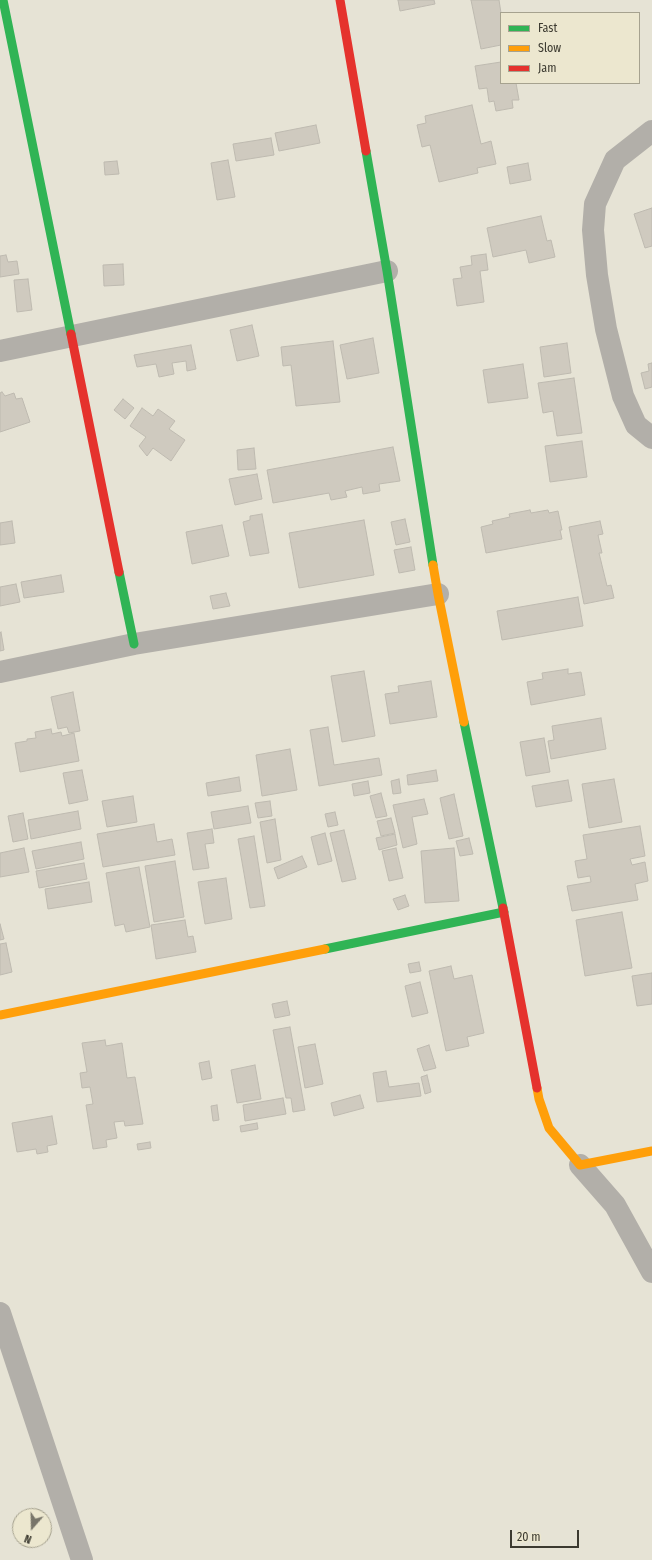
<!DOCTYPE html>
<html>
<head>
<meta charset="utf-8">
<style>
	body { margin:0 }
	#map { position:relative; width:652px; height:1560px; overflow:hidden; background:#e6e3d5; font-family:"Fira Sans Condensed",sans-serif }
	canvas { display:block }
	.legend { position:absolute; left:500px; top:12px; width:140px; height:72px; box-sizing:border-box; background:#ece7cf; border:1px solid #a6a28f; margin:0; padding:5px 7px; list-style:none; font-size:12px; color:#3c3a30 }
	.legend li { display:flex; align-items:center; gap:8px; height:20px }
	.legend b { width:20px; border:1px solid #a6a28f }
	.north { position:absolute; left:12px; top:1508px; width:40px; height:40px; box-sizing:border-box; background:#ece7cf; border:1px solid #a6a28f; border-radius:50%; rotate:200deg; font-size:11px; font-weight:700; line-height:16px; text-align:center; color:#3c3a30 }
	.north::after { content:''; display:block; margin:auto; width:14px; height:18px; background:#78756a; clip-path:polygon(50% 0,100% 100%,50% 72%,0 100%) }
	.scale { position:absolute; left:510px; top:1530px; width:69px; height:18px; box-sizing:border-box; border:2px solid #3c3a30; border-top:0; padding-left:5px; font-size:12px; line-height:14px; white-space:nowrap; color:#3c3a30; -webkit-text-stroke:3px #ece7cf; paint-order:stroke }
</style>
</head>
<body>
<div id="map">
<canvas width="652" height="1560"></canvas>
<ul class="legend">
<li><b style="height:5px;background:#30b455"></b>Fast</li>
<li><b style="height:5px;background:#ff9f0a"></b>Slow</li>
<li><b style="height:5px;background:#e5322d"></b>Jam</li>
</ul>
<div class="north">N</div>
<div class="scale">20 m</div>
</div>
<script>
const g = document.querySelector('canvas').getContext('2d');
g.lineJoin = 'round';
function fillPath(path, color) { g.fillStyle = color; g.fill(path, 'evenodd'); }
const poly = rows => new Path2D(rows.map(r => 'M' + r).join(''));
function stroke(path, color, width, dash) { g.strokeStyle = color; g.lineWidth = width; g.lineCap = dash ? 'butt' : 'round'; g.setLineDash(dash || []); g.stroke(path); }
const building = poly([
	[398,0,434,0,435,4,400,11,398,0],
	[471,0,499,0,501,13,501,45,481,49,471,0],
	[501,62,501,83,516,83,519,100,512,100,513,108,496,111,494,101,489,102,487,88,479,89,475,66,501,62],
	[472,105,481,144,491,141,496,164,477,168,478,173,439,182,430,145,422,147,417,125,426,123,425,116,472,105],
	[316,125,320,143,279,151,275,133,316,125],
	[271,138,274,155,236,161,233,144,271,138],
	[228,160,235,197,217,200,211,163,228,160],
	[117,161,119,174,105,175,104,162,117,161],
	[528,163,531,180,510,184,507,167,528,163],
	[652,208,652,246,645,248,634,214,652,208],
	[541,216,547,241,551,240,555,257,529,263,526,250,493,257,487,228,541,216],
	[486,254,488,270,480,271,484,302,457,306,453,279,462,278,460,267,472,265,471,256,486,254],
	[6,255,8,262,17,261,19,274,0,277,0,256,6,255],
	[123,264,124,285,104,286,103,265,123,264],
	[28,279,32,310,17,312,14,280,28,279],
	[252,325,259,356,237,361,230,330,252,325],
	[373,338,379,373,347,379,340,345,373,338],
	[333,341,340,402,296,406,291,365,283,366,281,347,333,341],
	[567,343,571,373,544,377,540,347,567,343],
	[191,345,196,369,187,371,186,361,172,363,174,374,159,377,156,364,137,367,134,355,191,345],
	[652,363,652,387,645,389,641,373,649,371,648,364,652,363],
	[523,364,528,398,488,403,483,370,523,364],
	[574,378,582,433,557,436,553,411,543,413,538,383,574,378],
	[2,392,5,396,14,393,16,399,22,398,30,422,0,432,0,393,2,392],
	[123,399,134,408,125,419,114,410,123,399],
	[142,408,153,416,158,409,175,421,169,429,185,440,171,461,153,448,147,456,139,446,146,437,130,426,142,408],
	[582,441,587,477,550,482,545,446,582,441],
	[393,447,400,481,379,484,380,491,363,494,362,487,345,491,347,497,331,500,329,493,273,503,267,470,393,447],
	[254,448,256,469,238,470,237,450,254,448],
	[257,474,262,499,235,505,229,479,257,474],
	[530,510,531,513,548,510,549,513,558,511,562,530,560,530,562,539,486,553,481,527,493,524,492,521,510,517,509,514,530,510],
	[262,514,269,553,250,556,243,522,250,520,250,516,262,514],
	[405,519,410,542,396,545,391,522,405,519],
	[364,520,374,575,299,588,289,533,364,520],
	[12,521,15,543,0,545,0,523,12,521],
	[600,521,603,534,598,535,602,553,599,553,607,586,611,585,614,598,584,604,569,527,600,521],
	[222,525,229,556,192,564,186,532,222,525],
	[411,547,415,570,399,573,394,550,411,547],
	[61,575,64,592,24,598,21,582,61,575],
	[16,584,20,602,0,606,0,587,16,584],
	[226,593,230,606,213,609,210,596,226,593],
	[578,597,583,626,502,640,497,611,578,597],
	[1,632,4,650,0,651,0,633,1,632],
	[568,669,568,674,581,672,585,695,531,705,527,682,543,679,542,673,568,669],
	[364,671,375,736,342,742,331,676,364,671],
	[431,681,437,717,390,724,385,694,399,692,398,686,431,681],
	[73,692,80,731,69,733,67,727,58,729,51,697,73,692],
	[601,718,606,749,551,759,548,741,554,740,552,726,601,718],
	[328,727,334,765,379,758,382,775,319,786,310,730,328,727],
	[51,729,52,734,61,732,62,736,74,733,79,761,20,772,15,743,27,741,27,739,36,738,35,732,51,729],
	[544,738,550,772,526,776,520,742,544,738],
	[290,749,297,790,262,796,256,755,290,749],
	[82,770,88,800,69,804,63,773,82,770],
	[436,770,438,781,408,785,407,775,436,770],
	[239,777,241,791,208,796,206,783,239,777],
	[399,779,401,793,393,794,391,781,399,779],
	[614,779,622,822,589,828,582,784,614,779],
	[568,780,572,801,536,807,532,786,568,780],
	[368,781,370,793,354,796,352,784,368,781],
	[381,793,387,816,376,818,370,796,381,793],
	[454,794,463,836,449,839,440,798,454,794],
	[133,796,137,822,107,827,102,801,133,796],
	[424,799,428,814,412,817,417,844,403,848,393,805,424,799],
	[270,801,272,816,258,818,255,803,270,801],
	[248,806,251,823,214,829,211,812,248,806],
	[78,811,81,829,31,839,28,820,78,811],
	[335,812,338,825,328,827,325,814,335,812],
	[23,813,28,839,13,842,8,816,23,813],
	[391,818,395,833,381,836,377,821,391,818],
	[275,819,281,860,267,863,260,822,275,819],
	[154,824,157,842,172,839,175,855,103,867,97,834,154,824],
	[640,826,645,856,630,859,632,865,645,862,648,881,635,884,638,900,572,911,567,886,591,882,590,876,578,878,575,861,587,859,583,835,640,826],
	[212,829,214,843,205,844,209,868,193,870,187,833,212,829],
	[344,830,356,879,342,882,330,833,344,830],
	[325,833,332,861,318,865,311,837,325,833],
	[395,834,397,845,379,850,376,838,395,834],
	[254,836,265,906,250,908,238,839,254,836],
	[469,838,473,854,460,856,456,841,469,838],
	[81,842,84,859,36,869,32,851,81,842],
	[24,848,29,872,0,877,0,853,24,848],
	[396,848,403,878,389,881,382,851,396,848],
	[454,848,459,901,425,903,421,851,454,848],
	[302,856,307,867,278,879,274,868,302,856],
	[175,861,184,917,154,922,145,866,175,861],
	[84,863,87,879,39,888,36,871,84,863],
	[139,867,150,927,126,932,124,924,115,926,106,873,139,867],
	[226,878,232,919,205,924,198,882,226,878],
	[89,882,92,902,48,909,45,889,89,882],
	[405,895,409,906,398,910,393,899,405,895],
	[622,912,632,968,585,976,576,920,622,912],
	[185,920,188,937,193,936,196,952,156,959,151,925,185,920],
	[0,924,4,939,0,940,0,924],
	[6,943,12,972,0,975,0,944,6,943],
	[419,962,421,971,410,973,408,964,419,962],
	[451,966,454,979,472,975,484,1033,467,1037,469,1046,446,1051,429,971,451,966],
	[652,973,652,1004,637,1006,632,976,652,973],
	[420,982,428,1013,412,1017,405,986,420,982],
	[287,1001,290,1015,275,1018,272,1004,287,1001],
	[290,1027,305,1110,293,1112,291,1098,286,1098,273,1030,290,1027],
	[105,1040,106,1046,122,1043,127,1078,135,1077,143,1124,125,1126,124,1121,114,1122,117,1138,106,1140,107,1147,93,1149,86,1105,93,1104,90,1087,82,1088,80,1073,87,1072,82,1043,105,1040],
	[315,1044,323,1084,305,1088,298,1047,315,1044],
	[429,1045,436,1068,424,1071,417,1049,429,1045],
	[209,1061,212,1078,202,1080,199,1063,209,1061],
	[255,1065,261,1099,237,1103,231,1070,255,1065],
	[386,1071,389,1087,419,1083,421,1096,377,1102,373,1073,386,1071],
	[427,1075,431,1092,425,1094,421,1077,427,1075],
	[360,1095,364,1108,334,1116,331,1103,360,1095],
	[283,1098,286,1114,245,1121,243,1105,283,1098],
	[217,1105,219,1120,213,1121,211,1106,217,1105],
	[52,1116,57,1144,47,1146,48,1152,37,1154,36,1149,17,1152,12,1123,52,1116],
	[257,1123,258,1129,241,1132,240,1126,257,1123],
	[150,1142,151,1148,138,1150,137,1144,150,1142]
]);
const street = poly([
	[652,131,615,160,595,204,593,230,597,275,606,329,623,396,636,425,652,438],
	[0,351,387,271],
	[0,672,134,644,438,594],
	[580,1165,615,1205,652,1272],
	[0,1313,82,1560]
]);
const fast = poly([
	[3,0,71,334],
	[366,151,387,271,433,565],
	[119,572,134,644],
	[464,722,503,908],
	[325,949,504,912]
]);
const slow = poly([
	[433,565,438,594,464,722],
	[0,1015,325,949],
	[537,1088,539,1099,549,1128,580,1165,652,1151]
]);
const jam = poly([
	[340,0,366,151],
	[71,334,119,572],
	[503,908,537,1088]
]);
fillPath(building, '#cfcabf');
stroke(building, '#bebab0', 1);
stroke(street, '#b2afa9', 22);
stroke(fast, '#30b455', 9);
stroke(slow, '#ff9f0a', 9);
stroke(jam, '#e5322d', 9);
</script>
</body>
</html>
